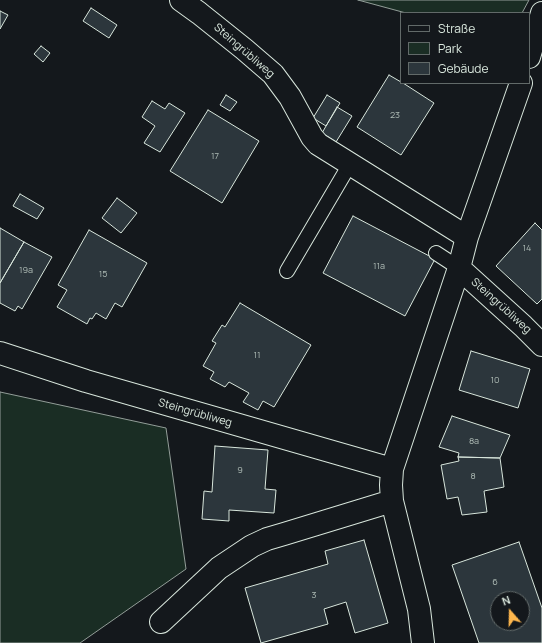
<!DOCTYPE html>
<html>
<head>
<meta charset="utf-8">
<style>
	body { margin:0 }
	#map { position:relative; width:542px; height:643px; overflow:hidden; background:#14181c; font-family:Manrope,sans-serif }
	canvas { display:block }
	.legend { position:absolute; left:400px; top:12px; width:130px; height:72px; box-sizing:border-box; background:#14181c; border:1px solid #626a69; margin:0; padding:5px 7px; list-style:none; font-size:12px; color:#d8e6dc }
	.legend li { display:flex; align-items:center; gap:8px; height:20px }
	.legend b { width:20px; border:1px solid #626a69 }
	.north { position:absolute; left:490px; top:591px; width:40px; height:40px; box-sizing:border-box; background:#14181c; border:1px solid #626a69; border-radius:50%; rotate:340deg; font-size:11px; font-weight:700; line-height:16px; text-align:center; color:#d8e6dc }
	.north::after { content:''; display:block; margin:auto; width:14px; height:18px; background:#ffb74d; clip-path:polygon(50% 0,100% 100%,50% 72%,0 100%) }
</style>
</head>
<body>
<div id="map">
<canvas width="542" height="643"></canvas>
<ul class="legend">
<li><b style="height:5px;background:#14181c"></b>Straße</li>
<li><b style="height:11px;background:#1a2d24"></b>Park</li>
<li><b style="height:11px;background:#2c363c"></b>Gebäude</li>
</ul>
<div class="north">N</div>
</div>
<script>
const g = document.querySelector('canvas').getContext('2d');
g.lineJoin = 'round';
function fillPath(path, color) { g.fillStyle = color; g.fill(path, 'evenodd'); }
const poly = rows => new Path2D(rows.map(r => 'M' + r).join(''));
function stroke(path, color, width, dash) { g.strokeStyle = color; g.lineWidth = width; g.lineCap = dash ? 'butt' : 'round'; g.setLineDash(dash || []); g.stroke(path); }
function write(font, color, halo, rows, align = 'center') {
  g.font = font + ' Manrope,sans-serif'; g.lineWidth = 3; g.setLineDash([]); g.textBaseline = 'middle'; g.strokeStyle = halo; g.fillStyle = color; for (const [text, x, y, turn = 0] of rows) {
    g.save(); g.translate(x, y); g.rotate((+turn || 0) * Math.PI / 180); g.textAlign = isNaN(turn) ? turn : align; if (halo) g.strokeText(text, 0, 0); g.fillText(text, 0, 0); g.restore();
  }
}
const green = poly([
	[358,0,529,0,522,13,406,13,358,0],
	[0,392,166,428,186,569,80,643,0,643,0,392]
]);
const building = poly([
	[91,8,117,25,109,38,83,21,91,8],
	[0,11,8,15,0,29,0,11],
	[41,46,50,53,43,62,34,54,41,46],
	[389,75,401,82,401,83,403,83,434,103,401,155,357,127,389,75],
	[226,95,237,102,230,111,220,105,226,95],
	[327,95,340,103,326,126,313,118,327,95],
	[152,101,165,109,169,103,185,113,160,152,144,143,155,126,142,117,152,101],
	[337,107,352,116,336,142,322,133,337,107],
	[208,110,259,141,222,203,170,171,208,110],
	[20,194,44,208,37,219,13,206,20,194],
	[117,198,137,213,121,233,102,218,117,198],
	[353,216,435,259,405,316,323,273,353,216],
	[535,223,542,230,542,299,537,304,496,266,535,223],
	[0,228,24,242,0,283,0,228],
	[89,230,147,263,122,307,115,303,106,319,96,313,92,319,90,318,87,324,57,307,67,290,58,285,89,230],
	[24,242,52,257,22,309,18,306,15,311,0,303,0,283,24,242],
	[240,303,311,345,274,407,263,401,258,410,243,402,249,393,229,382,225,387,210,379,214,372,203,366,216,343,212,341,222,325,225,327,240,303],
	[471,351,530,369,518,408,459,390,471,351],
	[452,416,510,435,500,458,458,457,459,453,439,447,452,416],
	[215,446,268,450,265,489,276,490,274,513,229,510,229,521,202,519,204,491,212,492,215,446],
	[458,457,500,458,504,487,484,491,487,512,462,515,458,497,447,499,441,465,459,461,458,457],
	[364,540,388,623,355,633,346,602,324,609,328,624,261,643,245,588,328,564,325,551,364,540],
	[519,542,542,608,542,643,479,643,452,565,519,542],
	[498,599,522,599,522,623,498,623,498,599]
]);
const lane = poly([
	[436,253,459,268],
	[287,271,350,164]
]);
const street = poly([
	[181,0,199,13,244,49,273,74,290,97,312,137,318,144,467,237],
	[529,57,542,13],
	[459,268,523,326,542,345],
	[0,353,86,381,392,469],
	[161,622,219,568,252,546,267,539,284,534,392,501],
	[423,643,419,609,392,501,391,485,392,469,459,268,467,237,521,83]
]);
const numberNames = [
	["23",395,115],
	["17",215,156],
	["14",527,248],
	["11a",379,266],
	["19a",26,270],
	["15",103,274],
	["11",257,355],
	["10",495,380],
	["8a",474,441],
	["9",240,470],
	["8",473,476],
	["6",495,582],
	["3",314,595]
];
const streetNames = [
	["Steingrübliweg",244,51,41],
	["Steingrübliweg",501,306,42],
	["Steingrübliweg",195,413,16]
];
fillPath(green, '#1a2d24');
stroke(green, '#939e99', 1);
fillPath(building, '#2c363c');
stroke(building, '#d8e6dc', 1);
stroke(lane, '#d8e6dc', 16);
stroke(street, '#d8e6dc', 24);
stroke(lane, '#14181c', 14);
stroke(street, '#14181c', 22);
write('9px', '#adbab4', null, numberNames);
write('11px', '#d8e6dc', '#14181c', streetNames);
</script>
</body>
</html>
